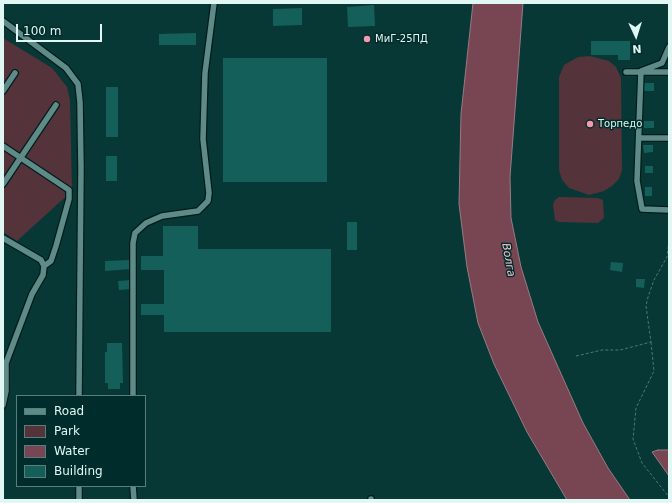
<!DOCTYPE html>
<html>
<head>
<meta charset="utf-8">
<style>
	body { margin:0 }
	#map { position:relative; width:672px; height:503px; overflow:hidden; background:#073835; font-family:"DejaVu Sans",sans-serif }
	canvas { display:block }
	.frame { position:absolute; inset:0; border:4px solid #e0f7f4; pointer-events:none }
	.legend { position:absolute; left:16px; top:395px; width:130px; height:92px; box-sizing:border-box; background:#002d2b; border:1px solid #5a7e7b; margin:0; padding:5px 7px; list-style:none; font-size:12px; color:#e0f7f4 }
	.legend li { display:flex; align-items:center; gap:8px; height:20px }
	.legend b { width:20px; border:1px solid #5a7e7b }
	.north { position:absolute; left:616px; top:16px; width:40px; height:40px; -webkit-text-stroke:3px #002d2b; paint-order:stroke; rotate:176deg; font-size:11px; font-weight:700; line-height:16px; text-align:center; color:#e0f7f4 }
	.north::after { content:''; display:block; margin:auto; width:14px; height:18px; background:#e0f7f4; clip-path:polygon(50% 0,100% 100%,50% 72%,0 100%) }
	.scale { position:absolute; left:16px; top:24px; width:86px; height:18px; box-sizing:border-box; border:2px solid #e0f7f4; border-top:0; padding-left:5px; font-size:12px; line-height:14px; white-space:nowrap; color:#e0f7f4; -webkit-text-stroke:3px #002d2b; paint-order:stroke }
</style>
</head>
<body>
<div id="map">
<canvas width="672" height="503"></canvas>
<div class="frame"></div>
<ul class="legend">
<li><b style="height:5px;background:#5e8b87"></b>Road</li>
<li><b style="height:11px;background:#54333b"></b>Park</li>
<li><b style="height:11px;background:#784653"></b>Water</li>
<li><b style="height:11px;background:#155f5b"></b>Building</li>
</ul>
<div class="north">N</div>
<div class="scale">100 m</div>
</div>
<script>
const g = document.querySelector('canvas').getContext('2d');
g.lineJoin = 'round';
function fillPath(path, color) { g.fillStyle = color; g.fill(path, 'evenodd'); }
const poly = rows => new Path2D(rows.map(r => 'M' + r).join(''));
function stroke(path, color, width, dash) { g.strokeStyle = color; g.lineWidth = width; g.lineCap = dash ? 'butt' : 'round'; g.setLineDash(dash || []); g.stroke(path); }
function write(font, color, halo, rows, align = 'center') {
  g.font = font + ' "DejaVu Sans",sans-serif'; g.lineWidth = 3; g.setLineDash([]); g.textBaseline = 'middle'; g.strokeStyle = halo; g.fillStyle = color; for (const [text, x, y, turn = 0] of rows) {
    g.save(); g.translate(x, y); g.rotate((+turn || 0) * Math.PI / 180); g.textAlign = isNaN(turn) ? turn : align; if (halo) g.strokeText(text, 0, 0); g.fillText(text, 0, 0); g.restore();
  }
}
const green = poly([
	[3,38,52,68,67,87,70,100,72,191,17,241,3,232],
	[590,56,609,61,616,67,621,78,622,170,619,179,612,186,604,191,589,195,569,188,562,180,559,170,559,77,564,65,578,57],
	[559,197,598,198,603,200,604,218,598,223,559,222,555,220,553,204,555,200]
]);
const water = poly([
	[473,3,523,3,510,177,511,218,521,267,538,322,583,423,608,468,630,500,567,500,527,432,494,364,478,323,467,267,459,204,461,114,473,3],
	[658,450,669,450,669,476,652,452,658,450]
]);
const building = poly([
	[374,5,375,26,348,27,347,7],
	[302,8,302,25,273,26,273,9],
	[196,33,196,45,159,45,159,34],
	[591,41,630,41,630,60,618,60,618,55,591,55],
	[223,58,327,58,327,182,223,182],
	[644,83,654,83,654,91,644,91],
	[106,87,118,87,118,137,106,137],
	[644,121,654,121,654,128,644,128],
	[643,145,653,145,653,152,644,153],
	[106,156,117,156,117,181,106,181],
	[645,166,653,166,653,173,645,173],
	[645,187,652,187,652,196,645,196],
	[347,222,357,222,357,250,347,250],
	[163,226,198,226,198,249,331,249,331,332,164,332,164,315,141,315,141,304,164,304,164,270,141,270,141,256,163,256],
	[130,260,131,269,105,271,105,261],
	[611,262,623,263,622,272,610,270],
	[636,279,645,279,644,288,636,287],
	[131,280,131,289,119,290,118,281],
	[107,343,122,343,123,383,120,383,120,389,108,389,108,383,105,383,105,352,107,352]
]);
const path = poly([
	[651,342,654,371,636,408,633,439,642,463,669,497],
	[576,356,602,350,620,350,651,342,646,306,648,297,654,280,667,257,669,240]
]);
const minor = poly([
	[3,21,66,68,78,84,80,102,81,169,79,396],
	[669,47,662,63,641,71,637,181,642,209,669,210],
	[626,72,669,72],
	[3,91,15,73],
	[640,138,669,138],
	[3,146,69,190,69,199,56,246,51,261,44,266],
	[3,184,56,105],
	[3,238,41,260,44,266,43,275,32,294,6,363,6,391,3,405],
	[133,396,133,243,135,233,146,223,162,216,198,211,208,201,209,193,203,139,205,73,214,3],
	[133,486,134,500],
	[371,499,371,500],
	[79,500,79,486]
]);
const markers = [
	[367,39,4,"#f29ab0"],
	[590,124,4,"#f29ab0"]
];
const poiNames = [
	["МиГ-25ПД",375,39],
	["Торпедо",598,124]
];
const waterNames = [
	["Волга",508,260,80]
];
fillPath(green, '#54333b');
fillPath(water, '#784653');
stroke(water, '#977b83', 1);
fillPath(building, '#155f5b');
stroke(minor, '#001d1b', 8);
stroke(path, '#4f7875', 1, [3, 2]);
stroke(minor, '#5e8b87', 5.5);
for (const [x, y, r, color] of markers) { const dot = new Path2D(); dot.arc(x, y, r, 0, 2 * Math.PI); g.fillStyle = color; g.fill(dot); stroke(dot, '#002d2b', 1.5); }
write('10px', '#e0f7f4', '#002d2b', poiNames, 'left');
write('italic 11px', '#f7c4d0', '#002d2b', waterNames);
</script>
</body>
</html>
